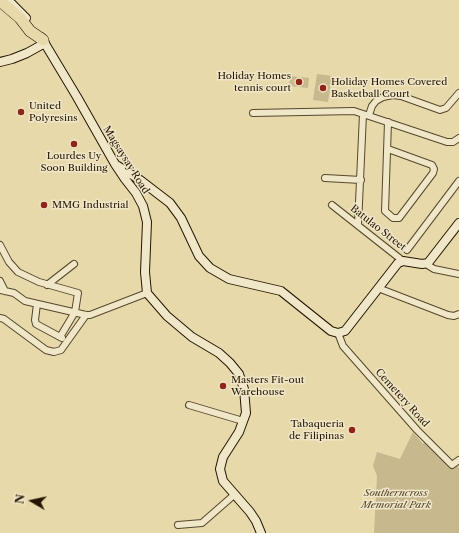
<!DOCTYPE html>
<html>
<head>
<meta charset="utf-8">
<style>
	body { margin:0 }
	#map { position:relative; width:459px; height:533px; overflow:hidden; background:#e8d9ab; font-family:"Libre Caslon Text",serif }
	canvas { display:block }
	.north { position:absolute; left:12px; top:481px; width:40px; height:40px; -webkit-text-stroke:3px #f0e6c8; paint-order:stroke; rotate:279deg; font-size:11px; font-weight:700; line-height:16px; text-align:center; color:#241602 }
	.north::after { content:''; display:block; margin:auto; width:14px; height:18px; background:#241602; clip-path:polygon(50% 0,100% 100%,50% 72%,0 100%) }
</style>
</head>
<body>
<div id="map">
<canvas width="459" height="533"></canvas>
<div class="north">N</div>
</div>
<script>
const g = document.querySelector('canvas').getContext('2d');
g.lineJoin = 'round';
function fillPath(path, color) { g.fillStyle = color; g.fill(path, 'evenodd'); }
const poly = rows => new Path2D(rows.map(r => 'M' + r).join(''));
function stroke(path, color, width, dash) { g.strokeStyle = color; g.lineWidth = width; g.lineCap = dash ? 'butt' : 'round'; g.setLineDash(dash || []); g.stroke(path); }
function write(font, color, halo, rows, align = 'center') {
  g.font = font + ' "Libre Caslon Text",serif'; g.lineWidth = 3; g.setLineDash([]); g.textBaseline = 'middle'; g.strokeStyle = halo; g.fillStyle = color; for (const [text, x, y, turn = 0] of rows) {
    g.save(); g.translate(x, y); g.rotate((+turn || 0) * Math.PI / 180); g.textAlign = isNaN(turn) ? turn : align; if (halo) g.strokeText(text, 0, 0); g.fillText(text, 0, 0); g.restore();
  }
}
const green = poly([
	[317,74,332,76,328,102,313,100],
	[290,76,309,78,308,88,289,86],
	[413,432,423,444,429,436,459,468,459,533,374,533,377,476,373,466,377,452,400,459]
]);
const street = poly([
	[253,113,354,111,447,142,453,142,459,138],
	[369,115,372,106,376,101,383,97,393,95,401,96,440,110,446,108,459,93],
	[388,149,432,165,434,169,433,173,399,218,393,218,385,211,388,122],
	[325,178,361,180],
	[332,205,403,261],
	[358,225,363,114],
	[0,245,9,262,18,272,39,282,78,293,75,312,60,337],
	[407,250,459,181],
	[426,264,434,269,459,274],
	[0,281,5,291],
	[47,285,74,264],
	[378,288,448,315,454,316,459,314],
	[0,290,14,293,25,301,86,315,90,315,147,293],
	[37,304,35,320,36,324,62,338],
	[0,318,4,319,46,350,54,352,61,350,86,315],
	[338,333,343,346,417,430,452,465,459,460],
	[189,405,243,421],
	[178,525,202,523,234,495]
]);
const secondary = poly([
	[8,0,26,18],
	[41,37,77,97,115,164,125,179,136,193,143,206,147,222,145,272,147,293,167,316,192,337,219,353,230,363,239,374,244,389,246,413,239,432,223,457,220,469,223,481,250,512,256,521,261,533],
	[0,62,12,59,27,53,45,43],
	[118,166,140,180,170,203,181,218,199,256,210,268,229,279,281,291,331,331,338,333,345,331,398,263,403,261,422,264,428,263,459,223]
]);
const highway = poly([
	[0,1,20,18,30,31,43,40]
]);
const markers = [
	[299,82,4,"#8f2418"],
	[323,88,4,"#8f2418"],
	[21,112,4,"#8f2418"],
	[74,144,4,"#8f2418"],
	[44,205,4,"#8f2418"],
	[223,386,4,"#8f2418"],
	[352,430,4,"#8f2418"]
];
const poiNames = [
	["Holiday Homes",291,76,"right"],
	["tennis court",291,88,"right"],
	["Holiday Homes Covered",331,82],
	["Basketball Court",331,94],
	["United",29,106],
	["Polyresins",29,118],
	["Lourdes Uy",74,156,"center"],
	["Soon Building",74,168,"center"],
	["MMG Industrial",52,205],
	["Masters Fit-out",231,380],
	["Warehouse",231,392],
	["Tabaqueria",344,424,"right"],
	["de Filipinas",344,436,"right"]
];
const streetNames = [
	["Magsaysay Road",126,160,58],
	["Batulao Street",378,228,38],
	["Cemetery Road",402,398,48]
];
const parkNames = [
	["Southerncross",396,493],
	["Memorial Park",396,505]
];
fillPath(green, '#c7b88e');
stroke(street, '#55472c', 8);
stroke(secondary, '#241602', 10);
stroke(highway, '#241602', 12);
stroke(street, '#f0e6c8', 6);
stroke(secondary, '#f0e6c8', 8);
stroke(highway, '#e8d9ab', 11);
for (const [x, y, r, color] of markers) { const dot = new Path2D(); dot.arc(x, y, r, 0, 2 * Math.PI); g.fillStyle = color; g.fill(dot); stroke(dot, '#f0e6c8', 1.5); }
write('10px', '#241602', '#f0e6c8', poiNames, 'left');
write('10px', '#241602', '#f0e6c8', streetNames);
write('italic 10px', '#55472c', '#f0e6c8', parkNames);
</script>
</body>
</html>
